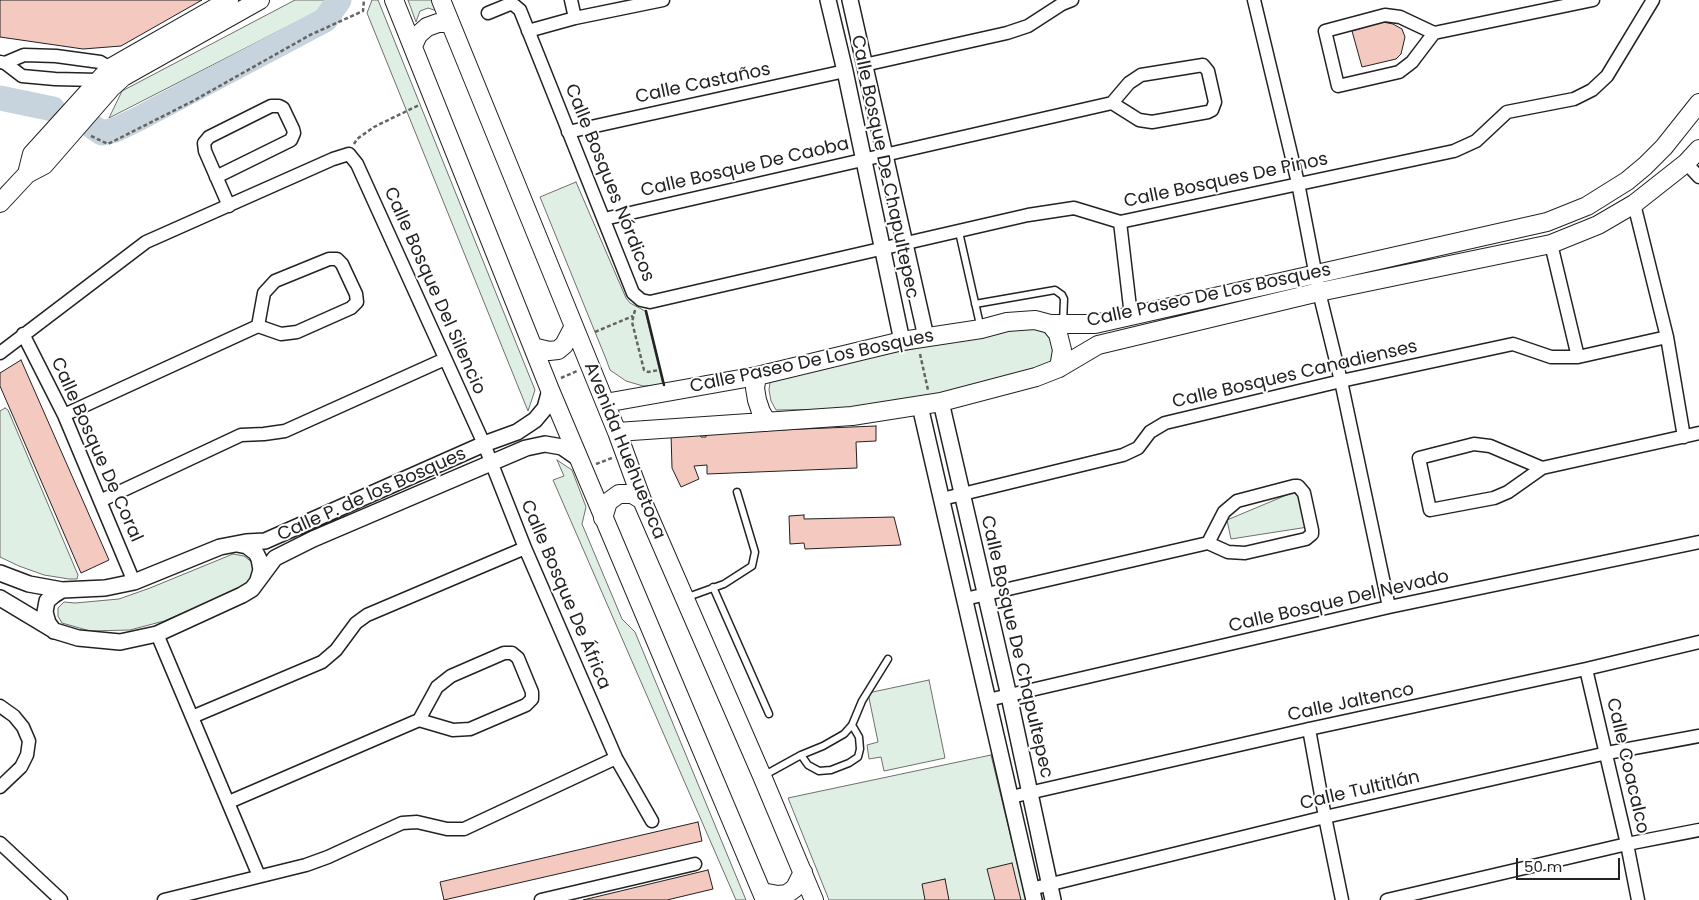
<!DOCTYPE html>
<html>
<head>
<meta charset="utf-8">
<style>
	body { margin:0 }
	#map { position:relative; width:1699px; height:900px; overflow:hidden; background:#fff; font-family:Poppins,sans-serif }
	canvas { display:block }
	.scale { position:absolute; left:1516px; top:858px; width:104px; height:22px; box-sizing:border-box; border:2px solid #222; border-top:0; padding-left:6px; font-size:15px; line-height:18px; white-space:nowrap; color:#222; -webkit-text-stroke:4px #fff; paint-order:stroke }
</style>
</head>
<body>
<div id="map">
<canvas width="1699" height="900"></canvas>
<div class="scale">50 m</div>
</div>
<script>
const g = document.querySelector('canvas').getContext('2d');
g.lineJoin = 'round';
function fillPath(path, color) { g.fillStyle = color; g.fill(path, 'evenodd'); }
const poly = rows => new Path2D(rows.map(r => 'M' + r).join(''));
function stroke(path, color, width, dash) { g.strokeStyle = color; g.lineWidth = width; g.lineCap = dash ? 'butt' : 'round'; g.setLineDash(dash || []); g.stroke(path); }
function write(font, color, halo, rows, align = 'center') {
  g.font = font + ' Poppins,sans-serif'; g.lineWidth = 4; g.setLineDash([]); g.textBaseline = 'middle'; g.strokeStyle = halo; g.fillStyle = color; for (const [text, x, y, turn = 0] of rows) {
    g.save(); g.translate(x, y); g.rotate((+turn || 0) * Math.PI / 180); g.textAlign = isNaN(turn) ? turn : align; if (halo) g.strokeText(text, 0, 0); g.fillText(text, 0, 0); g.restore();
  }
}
const green = poly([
	[295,0,329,0,316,12,109,118,122,91,295,0],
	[372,0,378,0,535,390,528,411,367,13,372,0],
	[408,0,435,0,440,12,428,8,420,11,416,22,408,0],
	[576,182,626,298,630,303,645,311,663,385,643,386,626,381,610,370,606,359,540,197,576,182],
	[1040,325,1060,349,1045,376,852,409,776,410,771,401,769,390,770,382,774,375,1040,325],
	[5,408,8,410,78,575,77,579,69,579,44,575,19,566,0,557,0,411,5,408],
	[557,460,572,470,586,507,582,524,622,619,635,632,746,900,736,900,553,480,564,476,557,460],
	[1301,489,1308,527,1231,539,1227,520,1301,489],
	[233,554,244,556,253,563,254,570,250,584,164,621,130,630,90,631,62,623,58,616,58,608,64,602,75,603,119,599,150,588,233,554],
	[929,680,945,758,884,771,881,757,869,759,867,745,878,742,868,693,929,680],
	[991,755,1026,900,829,900,788,798,991,755]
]);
const river = poly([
	[0,98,53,109],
	[93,127,102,133,115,130,136,120,325,20,339,0]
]);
const building = poly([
	[0,0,202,0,121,46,83,49,0,37,0,0],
	[1383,22,1393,24,1402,29,1405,37,1401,54,1396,59,1362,67,1352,31,1383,22],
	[21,360,109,560,81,573,0,386,0,373,21,360],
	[876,426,876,441,856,442,857,468,707,474,707,465,694,466,699,479,681,487,672,468,671,434,697,431,701,437,706,437,706,433,876,426],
	[804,515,804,519,894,517,901,545,805,549,804,543,790,544,789,516,804,515],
	[698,822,702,841,444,900,440,882,698,822],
	[1012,863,1021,900,995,900,987,869,1012,863],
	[708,870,713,889,667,900,583,900,708,870],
	[945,879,949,900,925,900,922,884,945,879]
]);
const path = poly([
	[91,136,108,144,193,101,310,35,363,11,364,0],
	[354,144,357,139,374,127,419,105],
	[635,310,632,322,644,370,648,372,659,370],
	[595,332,633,316],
	[920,354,928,390],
	[561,378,577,371],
	[596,464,612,458]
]);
const service = poly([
	[959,232,981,329],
	[975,304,1055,290,1062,295,1064,299,1063,323],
	[713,587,769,714],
	[685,598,724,584,752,566,755,552,737,492],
	[801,755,808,765,819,771,831,770,849,763,858,757,860,749,859,737,852,725],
	[763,776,801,755,823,746,844,734,852,725,862,701,888,659]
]);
const minor = poly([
	[571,0,575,18],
	[1254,0,1298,183,1319,292,1341,381,1389,607],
	[488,13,510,4,514,5,520,10,633,293,641,300,650,302,1028,215,1074,208,1120,222,1454,151,1476,141,1507,112,1574,99,1592,90,1607,76,1653,0],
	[1385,15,1400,17,1434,33,1412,62,1399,72,1338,86,1325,31,1385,15],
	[528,31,575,18,663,0],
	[1434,33,1593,0],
	[0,62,5,63,22,76,55,79,98,80,102,83],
	[5,63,24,55,56,56,100,62,115,71],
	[864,65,1007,33,1028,26,1062,4,1072,0],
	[568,132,845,71],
	[1686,163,1699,177],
	[216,177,291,140,294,133,293,129,283,108,279,106,271,106,209,137,204,143,205,151,229,206],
	[1634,204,1667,337,1684,437],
	[604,219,1112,103,1129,83,1141,75,1203,65,1208,71,1215,102,1212,110,1208,112,1152,122,1139,120,1112,103],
	[1120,222,1131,316],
	[1551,244,1578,357],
	[23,334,64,415,134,582],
	[0,353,146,242,333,159,349,154,357,164,484,444,525,548,616,758,652,821],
	[64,415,258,326,281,334,297,332,351,308,357,302,356,294,342,264,337,259,329,259,275,281,264,293,258,326],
	[1542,468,1490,446,1474,444,1419,458,1430,510,1494,498,1508,492,1542,468,1699,433],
	[942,499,1123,455,1138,448,1150,432,1165,423,1341,381,1513,344,1551,357,1578,357,1667,337],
	[100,501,241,435,264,434,285,431,445,359],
	[965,599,1208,543,1228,552,1245,553,1306,539,1312,534,1312,530,1304,493,1298,486,1294,486,1237,501,1224,512,1208,543],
	[157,634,259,876],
	[1586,669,1627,844,1638,900],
	[988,700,1389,607,1699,542],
	[0,706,14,716,23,727,29,741,27,755,21,767,0,787],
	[192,717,322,662,336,650,356,623,367,615,525,548],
	[1309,729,1325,817,1342,900],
	[1011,797,1309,729,1586,669,1699,642],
	[229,802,419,720,437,687,451,676,504,653,512,653,518,658,532,692,532,699,526,705,470,729,453,730,419,720],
	[0,843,61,900],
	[1031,889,1325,817,1607,753,1699,736],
	[164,900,306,865,328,857,402,823,417,822,447,829,464,829,616,758],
	[541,900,695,864],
	[1387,900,1627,844,1699,830]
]);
const tertiary = poly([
	[828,0,845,71,902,341],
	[850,0,926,337],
	[941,402,1009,696,1053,900],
	[920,406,1034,900],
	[237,544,247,546,256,553,259,559,261,570,258,580],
	[0,573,29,584,62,590,105,588,134,582,220,547,246,542,265,541,484,444,517,432,535,420,545,408,550,390],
	[0,598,55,631,78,638,120,642,157,634,242,595,252,589,275,558,313,539,526,448,545,444,562,447,578,458],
	[54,631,48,623,45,612,47,601,54,595,62,590]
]);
const secondary = poly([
	[394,0,550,390,765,900],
	[441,0,617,432,642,500,762,776,814,900],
	[413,46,418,35,427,27,438,23,450,23],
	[27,174,32,154,110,68,229,0],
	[0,203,27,174,44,165,111,88,123,77,260,0],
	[1050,324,1058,334,1062,350,1059,368],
	[533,347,549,351,558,350,564,345,573,328],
	[757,376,755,388,757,400,761,412,767,422],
	[605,403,757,376,902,341,981,329,1007,322,1035,320,1050,324,1095,324,1547,222,1587,206,1627,181,1645,166,1664,147,1699,103],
	[617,432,852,416,941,402,1036,377,1059,368,1098,345,1319,292,1551,244,1598,225,1634,204,1686,163,1699,149],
	[603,518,608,502,619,494,632,494,642,500],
	[762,892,778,895,787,894,795,888,803,872]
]);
const wall = poly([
	[646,311,664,385]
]);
const streetNames = [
	["Calle Castaños",703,84,-12],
	["Calle Bosque De Chapultepec",884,167,78],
	["Calle Bosque De Caoba",745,168,-13],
	["Calle Bosques De Pinos",1226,181,-12],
	["Calle Bosques Nórdicos",609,183,68],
	["Calle Bosque Del Silencio",434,291,66],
	["Calle Paseo De Los Bosques",1209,296,-12],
	["Calle Paseo De Los Bosques",812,362,-12],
	["Calle Bosques Canadienses",1295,375,-13],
	["Calle Bosque De Coral",96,450,66],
	["Avenida Huehuetoca",624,451,68],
	["Calle P. de los Bosques",372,495,-24],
	["Calle Bosque De África",565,595,67],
	["Calle Bosque Del Nevado",1339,602,-13],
	["Calle Bosque De Chapultepec",1016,647,77],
	["Calle Jaltenco",1351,703,-12],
	["Calle Coacalco",1627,766,77],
	["Calle Tultitlán",1360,791,-13]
];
fillPath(green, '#e0efe3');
stroke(green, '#6f6f6f', 1);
stroke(river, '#c7d3dd', 25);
fillPath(building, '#f3c9c0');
stroke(building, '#222', 1);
stroke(service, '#222', 9);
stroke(minor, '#222', 15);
stroke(tertiary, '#222', 18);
stroke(secondary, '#222', 20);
stroke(path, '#646464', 2.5, [4, 2.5]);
stroke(service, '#fff', 6);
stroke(minor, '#fff', 12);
stroke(tertiary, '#fff', 15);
stroke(secondary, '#fff', 18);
stroke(wall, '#222', 2.5);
write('18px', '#222', '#fff', streetNames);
</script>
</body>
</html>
